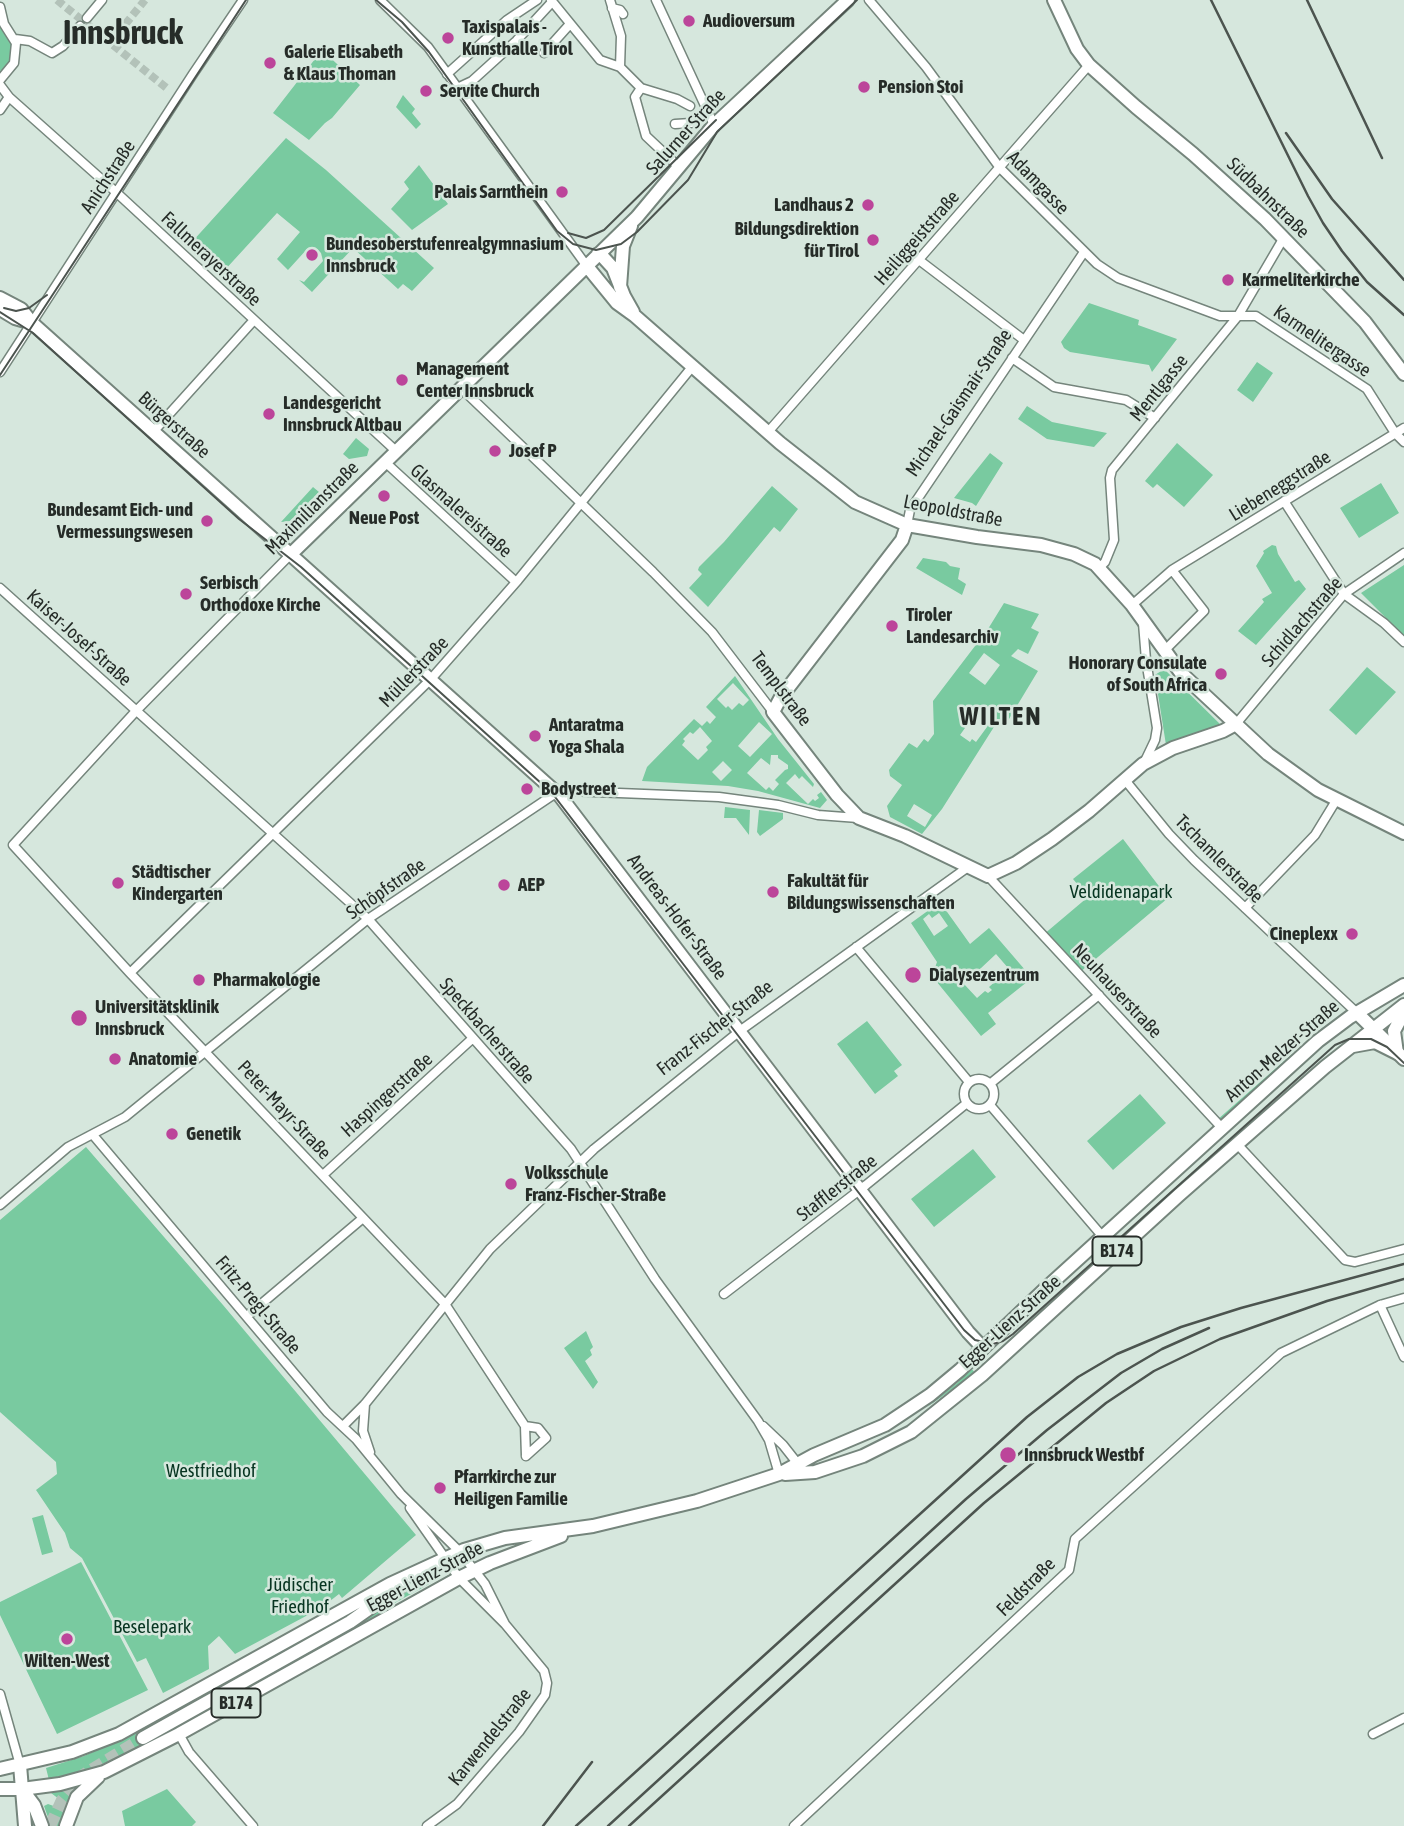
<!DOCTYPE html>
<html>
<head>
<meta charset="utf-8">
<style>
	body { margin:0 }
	canvas { display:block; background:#d6e7dd }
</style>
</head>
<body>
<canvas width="1404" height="1826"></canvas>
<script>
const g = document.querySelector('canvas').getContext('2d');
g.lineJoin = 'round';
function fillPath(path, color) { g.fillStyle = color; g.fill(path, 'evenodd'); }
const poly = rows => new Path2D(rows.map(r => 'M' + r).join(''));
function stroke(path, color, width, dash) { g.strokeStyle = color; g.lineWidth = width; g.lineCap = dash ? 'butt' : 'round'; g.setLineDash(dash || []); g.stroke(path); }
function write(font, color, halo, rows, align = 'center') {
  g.font = font + ' "Asap Condensed",sans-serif'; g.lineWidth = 5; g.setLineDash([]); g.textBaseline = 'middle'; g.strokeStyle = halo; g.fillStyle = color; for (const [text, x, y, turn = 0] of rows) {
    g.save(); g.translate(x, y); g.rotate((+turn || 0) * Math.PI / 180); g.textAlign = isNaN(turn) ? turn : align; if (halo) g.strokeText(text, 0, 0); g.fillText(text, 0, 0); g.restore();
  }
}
const green = poly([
	[0,23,5,33,12,38,13,42,10,51,12,60,5,68,0,71],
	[324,52,360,85,332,118,325,123,309,140,273,113,315,59,317,61],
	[403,95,415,109,412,113,421,124,416,129,396,107],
	[286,138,326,170,434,268,412,291,403,284,398,289,353,248,312,292,299,280,304,282,323,261,321,253,317,249,311,250,308,248,288,270,277,259,300,232,277,213,223,272,191,243],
	[419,165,448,204,412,230,391,209,409,189,404,182],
	[1089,303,1139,320,1138,325,1177,339,1152,372,1149,365,1070,352,1064,348,1061,342],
	[1257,362,1273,373,1253,402,1237,390],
	[1027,406,1052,422,1107,433,1094,447,1047,439,1018,419],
	[356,438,369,449,367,456,349,459,343,454],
	[1177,443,1213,475,1184,507,1157,484,1153,488,1145,481],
	[990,453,1003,463,976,506,972,503,954,498],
	[1381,483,1399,513,1359,538,1340,508],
	[772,486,798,509,780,532,774,527,708,607,689,588,702,574,698,570,699,567,724,542],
	[313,487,319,492,290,521,281,522],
	[1272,545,1276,546,1278,554,1295,582,1299,580,1306,589,1256,645,1238,631,1264,602,1262,599,1272,593,1256,566,1264,553,1263,551],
	[923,558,946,562,950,566,960,568,958,579,966,584,962,595,916,568],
	[1404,565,1404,636,1361,593],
	[1004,603,1039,614,1031,628,1039,632,1028,654,1018,649,1011,656,1038,671,1006,724,999,719,942,809,922,834,890,817,887,806,902,785,890,776,889,770,909,743,917,748,924,739,928,742,934,734,933,701,988,629],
	[984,653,1000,665,985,685,969,673],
	[976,714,986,722,984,725,987,727,976,742,972,739,970,742,960,735,965,728,961,724,968,715,973,718],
	[914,804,932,815,925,827,907,816],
	[1367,667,1396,692,1356,735,1329,710],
	[1164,669,1222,726,1166,745,1155,675],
	[735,676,778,739,814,784,813,787,802,776,799,779,795,774,786,783,808,804,813,799,815,801,819,798,817,795,821,792,827,800,820,808,758,791,728,786,642,781,647,767,694,719,702,726,707,721,710,724,716,717,706,707],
	[733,683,749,700,743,706,739,703,732,710,728,706,726,708,717,699],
	[759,722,772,734,750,757,738,746],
	[700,727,712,741,706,747,708,750,698,760,682,745,685,741,683,739,690,732,693,734],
	[771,755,778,755,778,758,788,765,788,769,785,770,775,780,779,784,773,791,769,787,766,790,747,773,761,758,770,765],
	[723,761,732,770,721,781,712,772],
	[725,807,750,810,749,835,736,818,724,818],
	[759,810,783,813,783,819,760,836,757,832],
	[1123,839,1168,898,1079,973,1043,935,1088,897,1073,879],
	[940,902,970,944,989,928,1032,978,988,1013,996,1024,981,1036,932,976,937,962,911,923],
	[939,913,948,926,934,936,923,919,929,914,932,918],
	[996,954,1009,969,1001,976,1003,979,1000,983,997,980,989,987,992,990,988,993,985,991,977,998,964,984],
	[867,1021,902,1065,894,1071,898,1076,875,1094,837,1044],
	[1292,1054,1291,1058,1221,1122,1217,1120],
	[1140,1094,1166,1123,1113,1170,1087,1141],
	[86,1147,223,1305,416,1535,342,1598,339,1594,321,1608,235,1654,219,1636,208,1646,209,1669,163,1693,146,1658,137,1662,82,1558,70,1548,65,1533,36,1490,57,1474,56,1462,0,1412,0,1220],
	[973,1149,996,1177,934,1227,911,1199],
	[586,1331,593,1347,590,1350,592,1355,585,1361,598,1382,593,1389,564,1348],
	[972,1369,975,1373,926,1408,957,1383],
	[43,1515,53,1552,42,1555,32,1518],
	[81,1562,148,1690,57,1734,0,1615,0,1602],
	[428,1579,431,1583,391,1605,358,1629,336,1641,334,1637],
	[137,1732,145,1745,89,1770,49,1780,46,1768,84,1756],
	[82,1785,67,1805,51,1793,51,1791],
	[167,1789,196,1822,192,1826,125,1826,122,1811],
	[48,1804,65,1810,60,1826,51,1826,44,1806]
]);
const streetTunnel = poly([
	[57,0,169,90],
	[110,43,145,0]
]);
const primaryTunnel = poly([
	[50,1826,62,1800,83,1775,143,1738]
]);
const street = poly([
	[380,0,428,47,586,265],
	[551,0,600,60,620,67,641,88,677,99,690,106],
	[610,0,621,36,620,67],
	[656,0,714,125],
	[869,0,926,67,1000,168,1097,264,1118,278,1220,316,1256,316,1367,389,1395,433,1404,442],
	[0,7,4,24,16,43,14,63,0,80],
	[612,8,620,10,623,14],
	[87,18,102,0],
	[15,39,30,41,52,53,63,46,80,26],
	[517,40,552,2],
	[544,53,570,24],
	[447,74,507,20,537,0],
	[0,85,9,97,117,193,396,451],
	[457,88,472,81,515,42],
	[641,88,635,97,646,136,679,167],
	[0,110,9,97],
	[675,124,691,123],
	[919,260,1024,340],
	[1012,358,1054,387,1126,400,1155,418],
	[0,372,193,74,243,0],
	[461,388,653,572,712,632,773,712],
	[153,432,254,320],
	[768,432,1089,65],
	[385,462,516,582],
	[1284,501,1344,594,1384,623,1404,642],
	[907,525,910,510,1084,252],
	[291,554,136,711,13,845,130,973,445,1304,525,1426,526,1456],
	[1099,568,1105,562,1114,540,1110,478,1112,470,1238,316,1283,239],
	[0,588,368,919,571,1149,655,1279,758,1421,769,1440,779,1474],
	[1132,605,1172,570,1404,428],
	[1143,623,1146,660,1157,728,1155,740,1145,761],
	[1165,650,1204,611,1172,570],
	[1236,724,1344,594,1404,553],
	[1125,780,1169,834,1194,860,1357,1013],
	[988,876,1222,1128],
	[1245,908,1315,835,1337,799],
	[856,947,969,1082],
	[130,973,431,679,518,580,692,367],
	'964 1094a15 15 0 1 1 30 0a15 15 0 1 1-30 0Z',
	[991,1083,1099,995],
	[990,1105,1103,1237],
	[93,1135,327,1412,356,1439,401,1494,460,1552,485,1584,505,1624],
	[1237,1144,1345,1260,1355,1262,1404,1249],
	[323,1175,473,1038],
	[0,1205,68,1147,125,1117,368,919,556,793,569,791,719,797,778,805,818,815,858,818],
	[724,1294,866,1185,967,1103],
	[1380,1305,1404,1357],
	[247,1316,363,1218],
	[365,1404,363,1431,370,1452],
	[343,1426,365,1404,490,1249,594,1149,741,1030,968,867],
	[525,1426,538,1428,546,1438,526,1456],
	[763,1426,783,1445,798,1464],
	[410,1508,459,1578,505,1624,544,1671,547,1683,545,1695,519,1732,457,1804,427,1826],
	[0,1694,20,1765],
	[179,1734,189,1752,253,1826],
	[1373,1734,1404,1718],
	[794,1826,1069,1570,1075,1539,1281,1353,1380,1305,1404,1298]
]);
const secondary = poly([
	[1054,0,1077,49,1089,65,1136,107,1193,154,1265,219,1365,322,1404,374],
	[598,254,602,256,613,268,624,296,633,312],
	[586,265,617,303,635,316,780,443,855,502,907,525,977,537,1041,545,1074,554,1095,564,1132,605,1181,673,1268,754,1318,790,1404,833],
	[620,287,623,246,631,226],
	[0,298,21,309,32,323,560,796,968,1332,983,1348],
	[0,309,15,318,32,323],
	[907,525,902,540,781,697,773,712,837,795,859,818,905,836,988,876,1016,863,1052,839,1089,811,1143,764,1173,748,1223,731,1236,724],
	[291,554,637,217,714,125,848,0],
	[1357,1013,1404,1059]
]);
const primary = poly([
	[1353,1046,1375,1042,1397,1053],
	[1397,1053,1394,1031,1404,1012],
	[785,1474,815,1472,863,1456,911,1432,982,1375,1179,1195,1325,1067,1404,1005],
	[143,1738,350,1622,401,1586],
	[20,1765,25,1826],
	[0,1769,72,1752,119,1734,390,1584,464,1550,505,1538,593,1526,697,1501,779,1474,814,1455,885,1425,930,1395,960,1370,1044,1290,1318,1041,1350,1017,1404,985],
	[0,1789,22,1789,60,1784,104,1772,179,1734,459,1578,490,1563,561,1536],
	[22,1789,34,1805,42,1826],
	[66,1826,77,1797,98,1777]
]);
const tram = poly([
	[376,0,402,22,429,52,557,231,573,244,596,250,621,244,637,232,688,180,717,132,857,0],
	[568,233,586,238,604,230,716,120],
	[4,308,16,311,29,308,47,295],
	[0,312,33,333,239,519,301,567,552,793,964,1330,975,1340,993,1344,1003,1341,1013,1334,1335,1045,1349,1039,1371,1039,1387,1047,1404,1063],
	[0,375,246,0]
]);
const rail = poly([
	[1211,0,1308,196,1323,223,1342,251,1367,282,1404,315],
	[1307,0,1382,158],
	[1286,133,1332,199,1404,280],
	[543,1826,592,1762],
	[576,1826,1027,1417,1078,1377,1117,1354,1181,1327,1241,1308,1404,1264],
	[608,1826,966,1499,1047,1430,1121,1373,1162,1349,1209,1328],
	[629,1826,984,1503,1106,1403,1154,1371,1220,1339,1327,1301,1404,1279]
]);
const markers = [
	[689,21,7,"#bc459a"],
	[448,38,7,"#bc459a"],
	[270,63,7,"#bc459a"],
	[864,87,7,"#bc459a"],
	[426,91,7,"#bc459a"],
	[562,192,7,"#bc459a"],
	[868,205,7,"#bc459a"],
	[873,240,7,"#bc459a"],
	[312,255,7,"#bc459a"],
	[1228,280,7,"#bc459a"],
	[402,380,7,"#bc459a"],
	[269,414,7,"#bc459a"],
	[495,451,7,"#bc459a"],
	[384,496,7,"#bc459a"],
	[207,521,7,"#bc459a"],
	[186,594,7,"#bc459a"],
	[892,626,7,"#bc459a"],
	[1221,674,7,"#bc459a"],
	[535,736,7,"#bc459a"],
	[527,789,7,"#bc459a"],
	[118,883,7,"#bc459a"],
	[504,885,7,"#bc459a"],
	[773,892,7,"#bc459a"],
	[1352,934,7,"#bc459a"],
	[913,975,9,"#bc459a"],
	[199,980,7,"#bc459a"],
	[79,1018,9,"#bc459a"],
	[115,1059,7,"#bc459a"],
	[172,1134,7,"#bc459a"],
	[511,1184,7,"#bc459a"],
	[1008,1455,9,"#bc459a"],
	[440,1488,7,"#bc459a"],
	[67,1639,7,"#bc459a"]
];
const shields = [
	[1117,1251,49],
	[236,1703,49]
];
const shieldNames = [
	["B174",1117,1251],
	["B174",236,1703]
];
const poiNames = [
	["Audioversum",703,21],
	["Taxispalais -",462,27],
	["Kunsthalle Tirol",462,49],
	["Galerie Elisabeth",284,52],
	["& Klaus Thoman",284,74],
	["Pension Stoi",878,87],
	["Servite Church",440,91],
	["Palais Sarnthein",548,192,"right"],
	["Landhaus 2",854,205,"right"],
	["Bildungsdirektion",859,229,"right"],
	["für Tirol",859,251,"right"],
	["Bundesoberstufenrealgymnasium",326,244],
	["Innsbruck",326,266],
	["Karmeliterkirche",1242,280],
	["Management",416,369],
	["Center Innsbruck",416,391],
	["Landesgericht",283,403],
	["Innsbruck Altbau",283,425],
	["Josef P",509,451],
	["Bundesamt Eich- und",193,510,"right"],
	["Vermessungswesen",193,532,"right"],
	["Neue Post",384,518,"center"],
	["Serbisch",200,583],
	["Orthodoxe Kirche",200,605],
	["Tiroler",906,615],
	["Landesarchiv",906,637],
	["Honorary Consulate",1207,663,"right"],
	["of South Africa",1207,685,"right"],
	["Antaratma",549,725],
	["Yoga Shala",549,747],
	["Bodystreet",541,789],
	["Städtischer",132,872],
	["Kindergarten",132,894],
	["Fakultät für",787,881],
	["Bildungswissenschaften",787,903],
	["AEP",518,885],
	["Cineplexx",1338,934,"right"],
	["Dialysezentrum",929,975],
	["Pharmakologie",213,980],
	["Universitätsklinik",95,1007],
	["Innsbruck",95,1029],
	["Anatomie",129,1059],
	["Genetik",186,1134],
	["Volksschule",525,1173],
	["Franz-Fischer-Straße",525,1195],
	["Innsbruck Westbf",1024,1455],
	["Pfarrkirche zur",454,1477],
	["Heiligen Familie",454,1499],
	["Wilten-West",67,1661,"center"]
];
const streetNames = [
	["Salurner Straße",686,132,-48],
	["Anichstraße",108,177,-57],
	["Adamgasse",1038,183,46],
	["Südbahnstraße",1268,198,44],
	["Heiliggeiststraße",917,238,-49],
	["Fallmerayerstraße",211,259,43],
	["Karmelitergasse",1322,341,34],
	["Mentlgasse",1159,388,-51],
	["Michael-Gaismair-Straße",959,403,-56],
	["Bürgerstraße",174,425,42],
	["Liebeneggstraße",1280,486,-32],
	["Maximilianstraße",312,508,-45],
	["Glasmalereistraße",461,511,42],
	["Leopoldstraße",953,511,11],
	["Schidlachstraße",1302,622,-49],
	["Kaiser-Josef-Straße",79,638,42],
	["Müllerstraße",414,672,-46],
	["Templstraße",781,689,53],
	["Tschamlerstraße",1219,859,45],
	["Schöpfstraße",386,889,-35],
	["Andreas-Hofer-Straße",677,917,53],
	["Neuhauserstraße",1117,991,47],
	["Franz-Fischer-Straße",715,1028,-38],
	["Speckbacherstraße",487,1031,49],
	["Anton-Melzer-Straße",1282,1051,-41],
	["Haspingerstraße",387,1095,-42],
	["Peter-Mayr-Straße",284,1110,47],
	["Stafflerstraße",837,1188,-38],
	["Fritz-Pregl-Straße",258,1305,50],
	["Egger-Lienz-Straße",1010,1322,-42],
	["Egger-Lienz-Straße",425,1577,-28],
	["Feldstraße",1026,1587,-45],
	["Karwendelstraße",490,1737,-51]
];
const parkNames = [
	["Veldidenapark",1121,892],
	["Westfriedhof",211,1471],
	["Jüdischer",300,1585],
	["Friedhof",300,1607],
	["Beselepark",152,1627]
];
const districtNames = [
	["WILTEN",1001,717]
];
const townNames = [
	["Innsbruck",123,34]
];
fillPath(green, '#79caa0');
stroke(streetTunnel, '#b3c2b9', 8, [8, 4]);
stroke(primaryTunnel, '#b3c2b9', 12, [12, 6]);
stroke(street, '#75857c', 11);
stroke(secondary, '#75857c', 16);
stroke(primary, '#75857c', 16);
stroke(street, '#fff', 8);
stroke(secondary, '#fff', 12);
stroke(primary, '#fff', 12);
stroke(tram, '#4c544f', 2);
stroke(rail, '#4c544f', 2.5);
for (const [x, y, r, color] of markers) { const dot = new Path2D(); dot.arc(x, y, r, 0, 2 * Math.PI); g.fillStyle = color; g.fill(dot); stroke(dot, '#d6e7dd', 2.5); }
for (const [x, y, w] of shields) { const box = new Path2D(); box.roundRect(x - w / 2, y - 14.5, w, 29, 5); g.fillStyle = '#d6e7dd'; g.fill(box); stroke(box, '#262c28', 2); }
write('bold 18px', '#262c28', null, shieldNames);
write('bold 19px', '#262c28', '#d6e7dd', poiNames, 'left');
write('19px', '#262c28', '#d6e7dd', streetNames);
write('19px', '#073521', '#d6e7dd', parkNames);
g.letterSpacing = '2px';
write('bold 26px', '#262c28', '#d6e7dd', districtNames);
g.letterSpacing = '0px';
write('bold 33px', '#262c28', '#d6e7dd', townNames);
</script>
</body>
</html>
